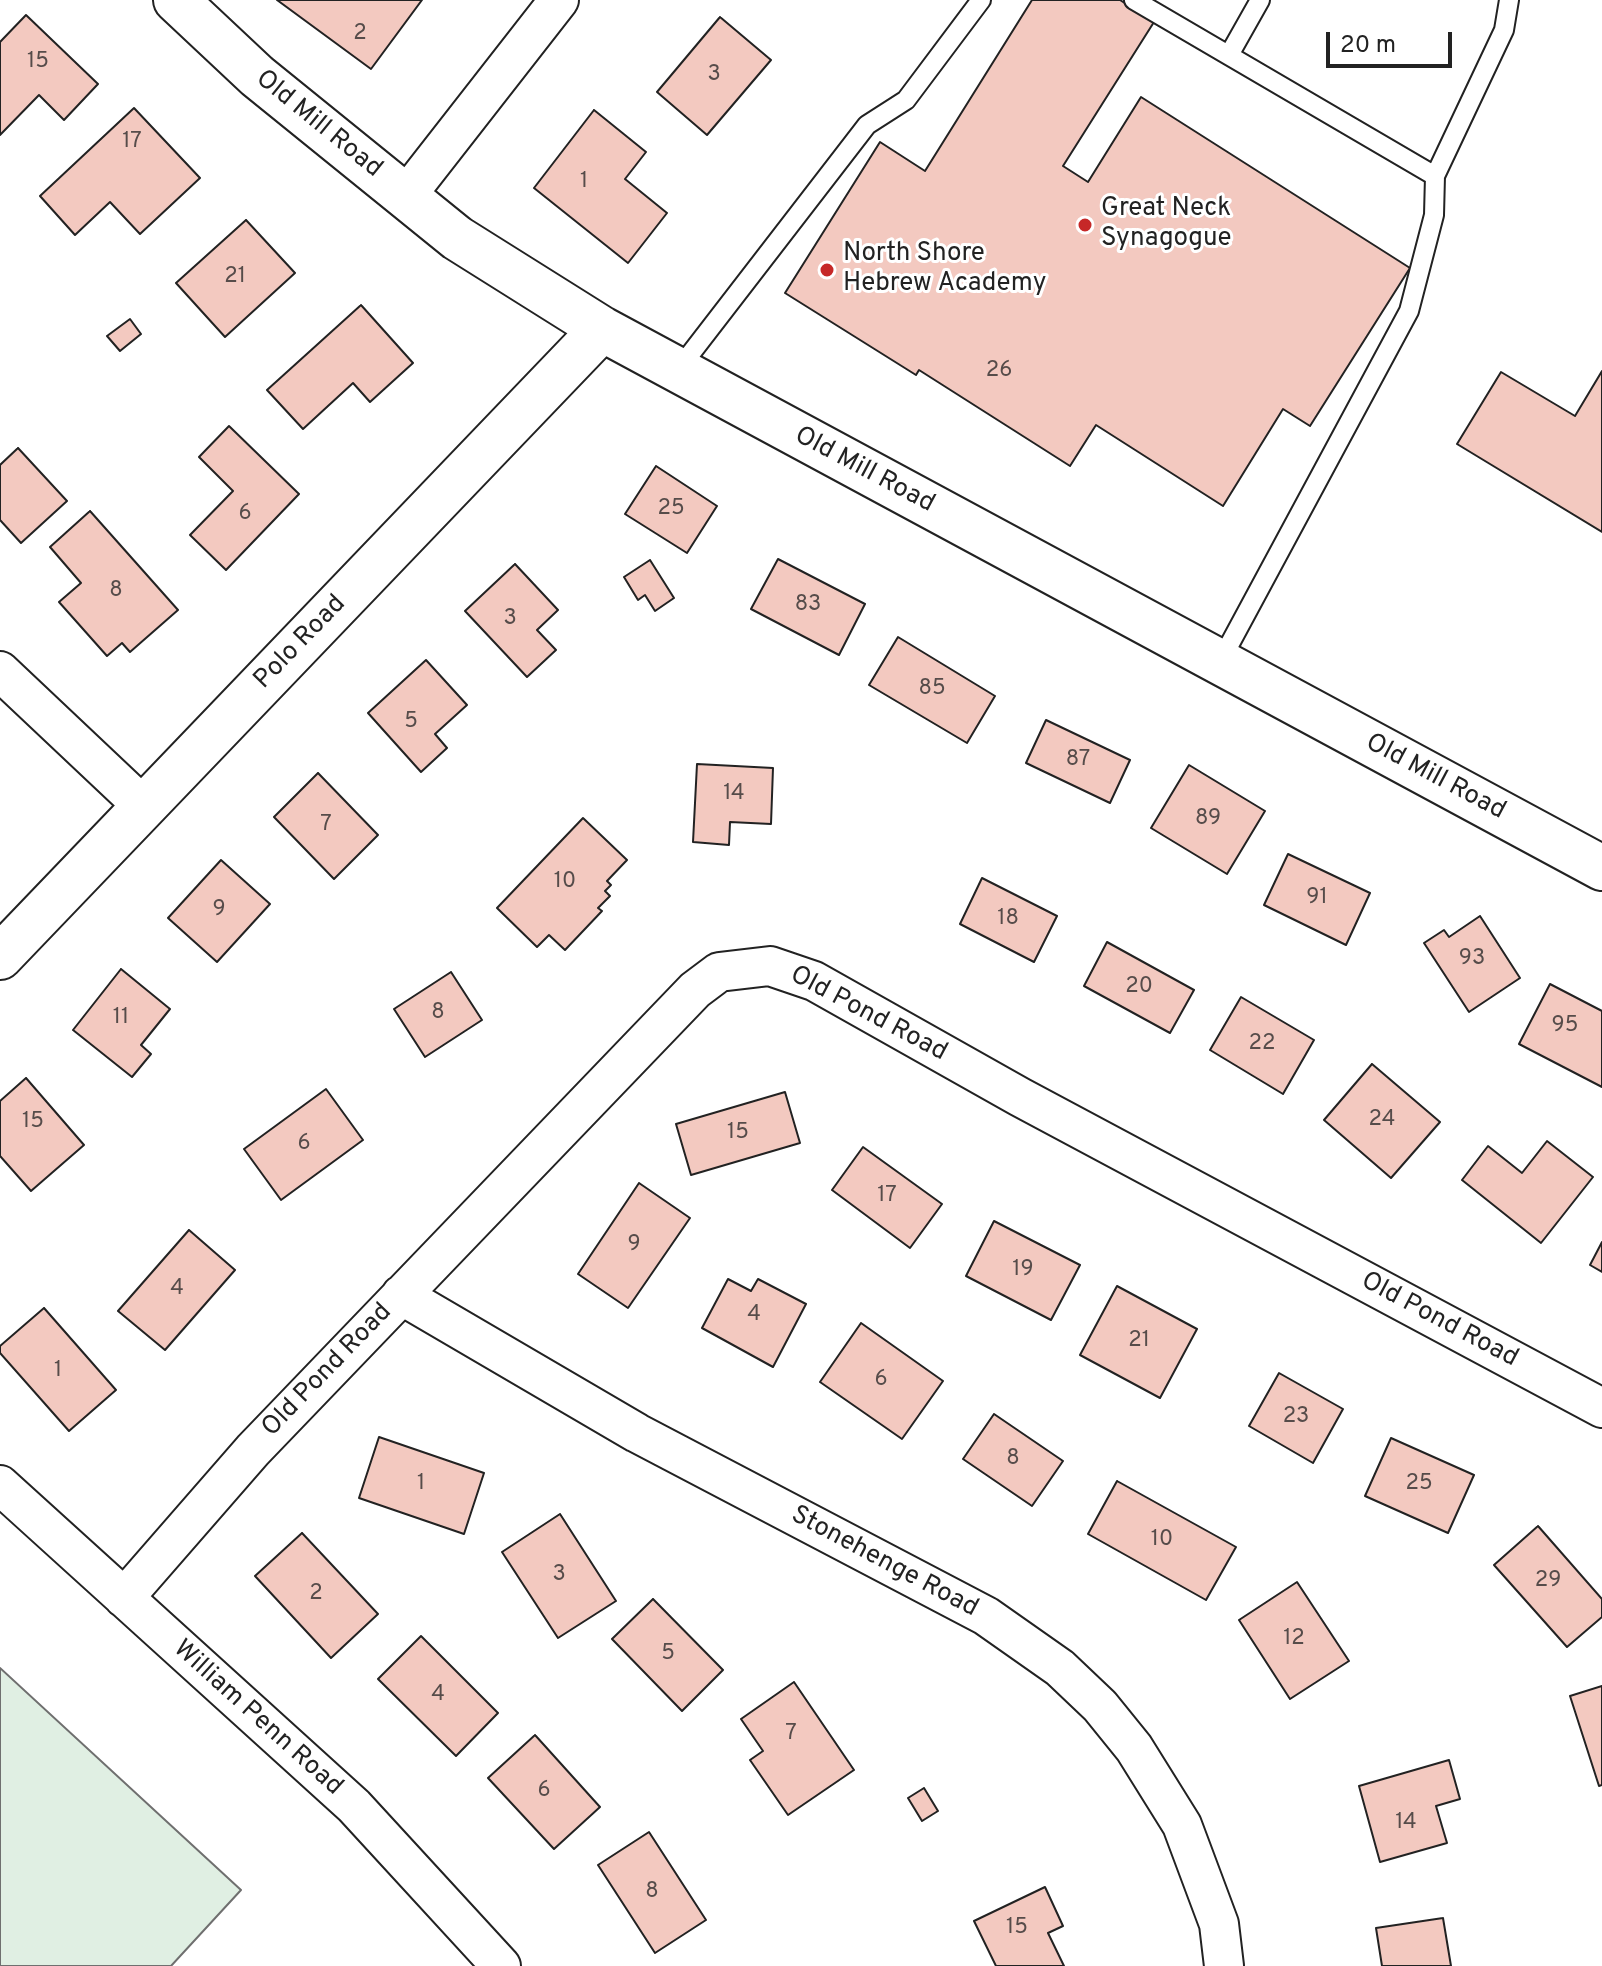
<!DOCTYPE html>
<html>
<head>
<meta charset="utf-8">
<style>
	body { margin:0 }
	#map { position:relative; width:1602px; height:1966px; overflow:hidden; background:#fff; font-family:Overpass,sans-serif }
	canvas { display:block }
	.scale { position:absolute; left:1326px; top:32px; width:126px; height:36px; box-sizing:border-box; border:4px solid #222; border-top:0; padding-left:10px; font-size:24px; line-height:28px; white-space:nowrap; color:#222; -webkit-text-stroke:6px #fff; paint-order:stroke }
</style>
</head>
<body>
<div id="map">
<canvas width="1602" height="1966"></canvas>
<div class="scale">20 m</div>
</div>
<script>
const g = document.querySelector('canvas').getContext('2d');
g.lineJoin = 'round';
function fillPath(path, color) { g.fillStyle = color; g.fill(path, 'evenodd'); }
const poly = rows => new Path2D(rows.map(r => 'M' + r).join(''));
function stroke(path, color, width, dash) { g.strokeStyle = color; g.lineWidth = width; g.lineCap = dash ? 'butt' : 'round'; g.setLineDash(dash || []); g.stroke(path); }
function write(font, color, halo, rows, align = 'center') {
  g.font = font + ' Overpass,sans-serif'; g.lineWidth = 6; g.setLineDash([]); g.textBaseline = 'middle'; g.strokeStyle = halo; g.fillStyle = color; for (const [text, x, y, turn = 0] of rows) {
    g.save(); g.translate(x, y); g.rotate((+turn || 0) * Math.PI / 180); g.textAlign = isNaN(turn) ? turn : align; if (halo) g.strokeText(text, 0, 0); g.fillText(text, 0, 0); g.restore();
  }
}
const green = poly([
	[0,1668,241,1890,171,1966,0,1966,0,1668]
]);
const building = poly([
	[277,0,422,0,371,69,277,0],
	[1032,0,1120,0,1154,22,1063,166,1088,182,1141,97,1410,268,1310,426,1283,409,1223,506,1096,425,1070,466,919,370,916,375,785,293,880,142,925,171,1032,0],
	[26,15,98,84,64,120,39,95,0,135,0,42,26,15],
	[720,17,771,60,707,135,657,92,720,17],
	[134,108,200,178,140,234,110,202,75,235,40,196,134,108],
	[594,110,646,152,625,179,667,213,628,263,534,188,594,110],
	[246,220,295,273,225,337,176,283,246,220],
	[361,305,413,363,370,402,353,383,303,429,267,390,361,305],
	[130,319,141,334,120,351,107,336,130,319],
	[1602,371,1602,532,1457,444,1501,372,1575,416,1602,371],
	[229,426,299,494,226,570,190,535,233,491,199,457,229,426],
	[18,448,67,501,21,543,0,520,0,465,18,448],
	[656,466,717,506,687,553,625,514,656,466],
	[90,511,178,610,130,652,122,643,107,656,59,602,81,583,50,547,90,511],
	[778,559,865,604,839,655,751,609,778,559],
	[650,560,674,598,655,611,645,595,638,600,624,577,650,560],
	[515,564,558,610,537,630,556,650,527,677,465,611,515,564],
	[898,637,995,696,967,743,869,685,898,637],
	[426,660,467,705,435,734,447,748,421,772,368,713,426,660],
	[1046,720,1130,760,1110,803,1026,763,1046,720],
	[697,764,773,768,771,824,730,822,729,845,693,842,697,764],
	[1189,765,1265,811,1227,874,1151,828,1189,765],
	[318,773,378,835,334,879,274,817,318,773],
	[583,818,627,860,607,881,611,885,605,891,610,896,598,908,602,911,565,950,549,935,537,947,497,908,583,818],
	[1288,854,1370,893,1346,945,1264,905,1288,854],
	[221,860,270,904,217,962,168,918,221,860],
	[982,878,1057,916,1034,962,960,924,982,878],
	[1480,916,1520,978,1469,1012,1424,943,1444,930,1449,937,1480,916],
	[1107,942,1194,990,1170,1033,1084,986,1107,942],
	[121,969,170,1009,141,1045,151,1054,132,1077,73,1030,121,969],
	[451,972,482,1020,425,1057,394,1009,451,972],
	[1550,984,1602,1011,1602,1087,1519,1044,1550,984],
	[1241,997,1314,1040,1283,1094,1210,1050,1241,997],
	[1372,1064,1440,1122,1391,1178,1324,1120,1372,1064],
	[26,1078,84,1145,31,1191,0,1156,0,1101,26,1078],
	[326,1089,363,1140,281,1200,244,1149,326,1089],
	[785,1092,800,1143,691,1175,676,1124,785,1092],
	[1547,1141,1593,1177,1541,1243,1462,1180,1488,1146,1522,1173,1547,1141],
	[863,1147,942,1204,910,1248,832,1190,863,1147],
	[639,1183,690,1218,628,1308,578,1274,639,1183],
	[994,1221,1080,1265,1051,1320,966,1276,994,1221],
	[189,1230,235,1270,165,1350,118,1311,189,1230],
	[1602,1242,1602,1272,1590,1265,1602,1242],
	[728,1279,751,1291,758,1279,806,1304,773,1367,702,1328,728,1279],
	[1117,1286,1197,1329,1160,1398,1080,1355,1117,1286],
	[44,1308,116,1390,69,1431,0,1353,0,1346,44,1308],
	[861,1323,943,1381,902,1439,820,1382,861,1323],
	[1279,1373,1343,1409,1313,1463,1249,1426,1279,1373],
	[994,1414,1063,1461,1032,1506,963,1459,994,1414],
	[379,1437,484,1473,464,1534,359,1498,379,1437],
	[1391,1438,1474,1475,1448,1533,1365,1496,1391,1438],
	[1117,1481,1236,1547,1206,1600,1088,1534,1117,1481],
	[560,1514,616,1601,558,1638,502,1552,560,1514],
	[1538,1526,1602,1599,1602,1617,1567,1647,1494,1565,1538,1526],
	[302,1533,378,1614,331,1658,255,1576,302,1533],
	[1297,1582,1349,1661,1290,1699,1239,1620,1297,1582],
	[653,1599,723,1670,682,1711,612,1639,653,1599],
	[421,1636,498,1713,456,1756,378,1679,421,1636],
	[794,1682,854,1770,788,1815,750,1760,763,1751,741,1719,794,1682],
	[1602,1686,1602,1785,1599,1786,1570,1696,1602,1686],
	[535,1735,600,1807,554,1849,488,1778,535,1735],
	[1449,1760,1460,1799,1436,1806,1447,1843,1380,1862,1359,1786,1449,1760],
	[924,1788,938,1811,922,1821,908,1798,924,1788],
	[649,1832,706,1920,655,1953,598,1865,649,1832],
	[1045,1887,1063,1926,1048,1933,1064,1966,996,1966,974,1921,1045,1887],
	[1443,1918,1451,1966,1382,1966,1376,1928,1443,1918]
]);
const lane = poly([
	[1134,0,1435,176],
	[1229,55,1260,0],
	[678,370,867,125,906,100,981,0],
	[1220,662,1409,311,1434,215,1435,176,1504,30,1509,0]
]);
const street = poly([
	[406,196,559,0],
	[0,671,144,807],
	[401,1295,637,1433,986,1616,1060,1668,1100,1706,1134,1748,1182,1825,1219,1924,1224,1966],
	[0,1485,354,1806,501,1966],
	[124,1598,253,1450,695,990,719,972,770,966,814,981,1020,1097,1602,1408]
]);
const secondary = poly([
	[176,0,257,76,457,238,602,329,1602,868],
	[0,957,602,329]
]);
const markers = [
	[1085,225,8,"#c62828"],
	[827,270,8,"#c62828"]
];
const numberNames = [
	["2",360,35],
	["15",38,63],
	["3",714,76],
	["17",132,143],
	["1",584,183],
	["21",235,278],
	["26",999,372],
	["25",671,510],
	["6",245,515],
	["8",116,592],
	["83",808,606],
	["3",510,620],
	["85",932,690],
	["5",411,723],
	["87",1078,761],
	["14",734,795],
	["89",1208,820],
	["7",326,826],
	["10",565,883],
	["91",1317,899],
	["9",219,911],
	["18",1008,920],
	["93",1472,960],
	["20",1139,988],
	["8",438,1014],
	["11",121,1019],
	["95",1565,1027],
	["22",1262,1045],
	["24",1382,1121],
	["15",33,1123],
	["15",738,1134],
	["6",304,1145],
	["17",887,1197],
	["9",634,1246],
	["19",1023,1271],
	["4",177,1290],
	["4",754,1316],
	["21",1139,1342],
	["1",58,1372],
	["6",881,1381],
	["23",1296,1418],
	["8",1013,1460],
	["1",421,1485],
	["25",1419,1485],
	["10",1162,1541],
	["3",559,1576],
	["29",1548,1582],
	["2",316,1595],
	["12",1294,1640],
	["5",668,1655],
	["4",438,1696],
	["7",791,1735],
	["6",544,1792],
	["14",1406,1824],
	["8",652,1893],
	["15",1017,1929]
];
const streetNames = [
	["Old Mill Road",318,125,39],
	["Old Mill Road",864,471,28],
	["Polo Road",301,643,-46],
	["Old Mill Road",1435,778,28],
	["Old Pond Road",868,1015,28],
	["Old Pond Road",1439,1321,28],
	["Old Pond Road",328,1371,-46],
	["Stonehenge Road",884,1563,28],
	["William Penn Road",257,1719,42]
];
const poiNames = [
	["Great Neck",1101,210],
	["Synagogue",1101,240],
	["North Shore",843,255],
	["Hebrew Academy",843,285]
];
fillPath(green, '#e0efe3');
stroke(green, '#6f6f6f', 2);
fillPath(building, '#f3c9c0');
stroke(building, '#222', 2);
stroke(lane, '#222', 22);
stroke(street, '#222', 42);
stroke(secondary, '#222', 48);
stroke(lane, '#fff', 18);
stroke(street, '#fff', 38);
stroke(secondary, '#fff', 44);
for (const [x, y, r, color] of markers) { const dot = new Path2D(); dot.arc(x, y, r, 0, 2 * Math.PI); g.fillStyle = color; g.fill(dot); stroke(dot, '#fff', 3); }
write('22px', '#564c4a', null, numberNames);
write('26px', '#222', '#fff', streetNames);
write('26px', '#222', '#fff', poiNames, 'left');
</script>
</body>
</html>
